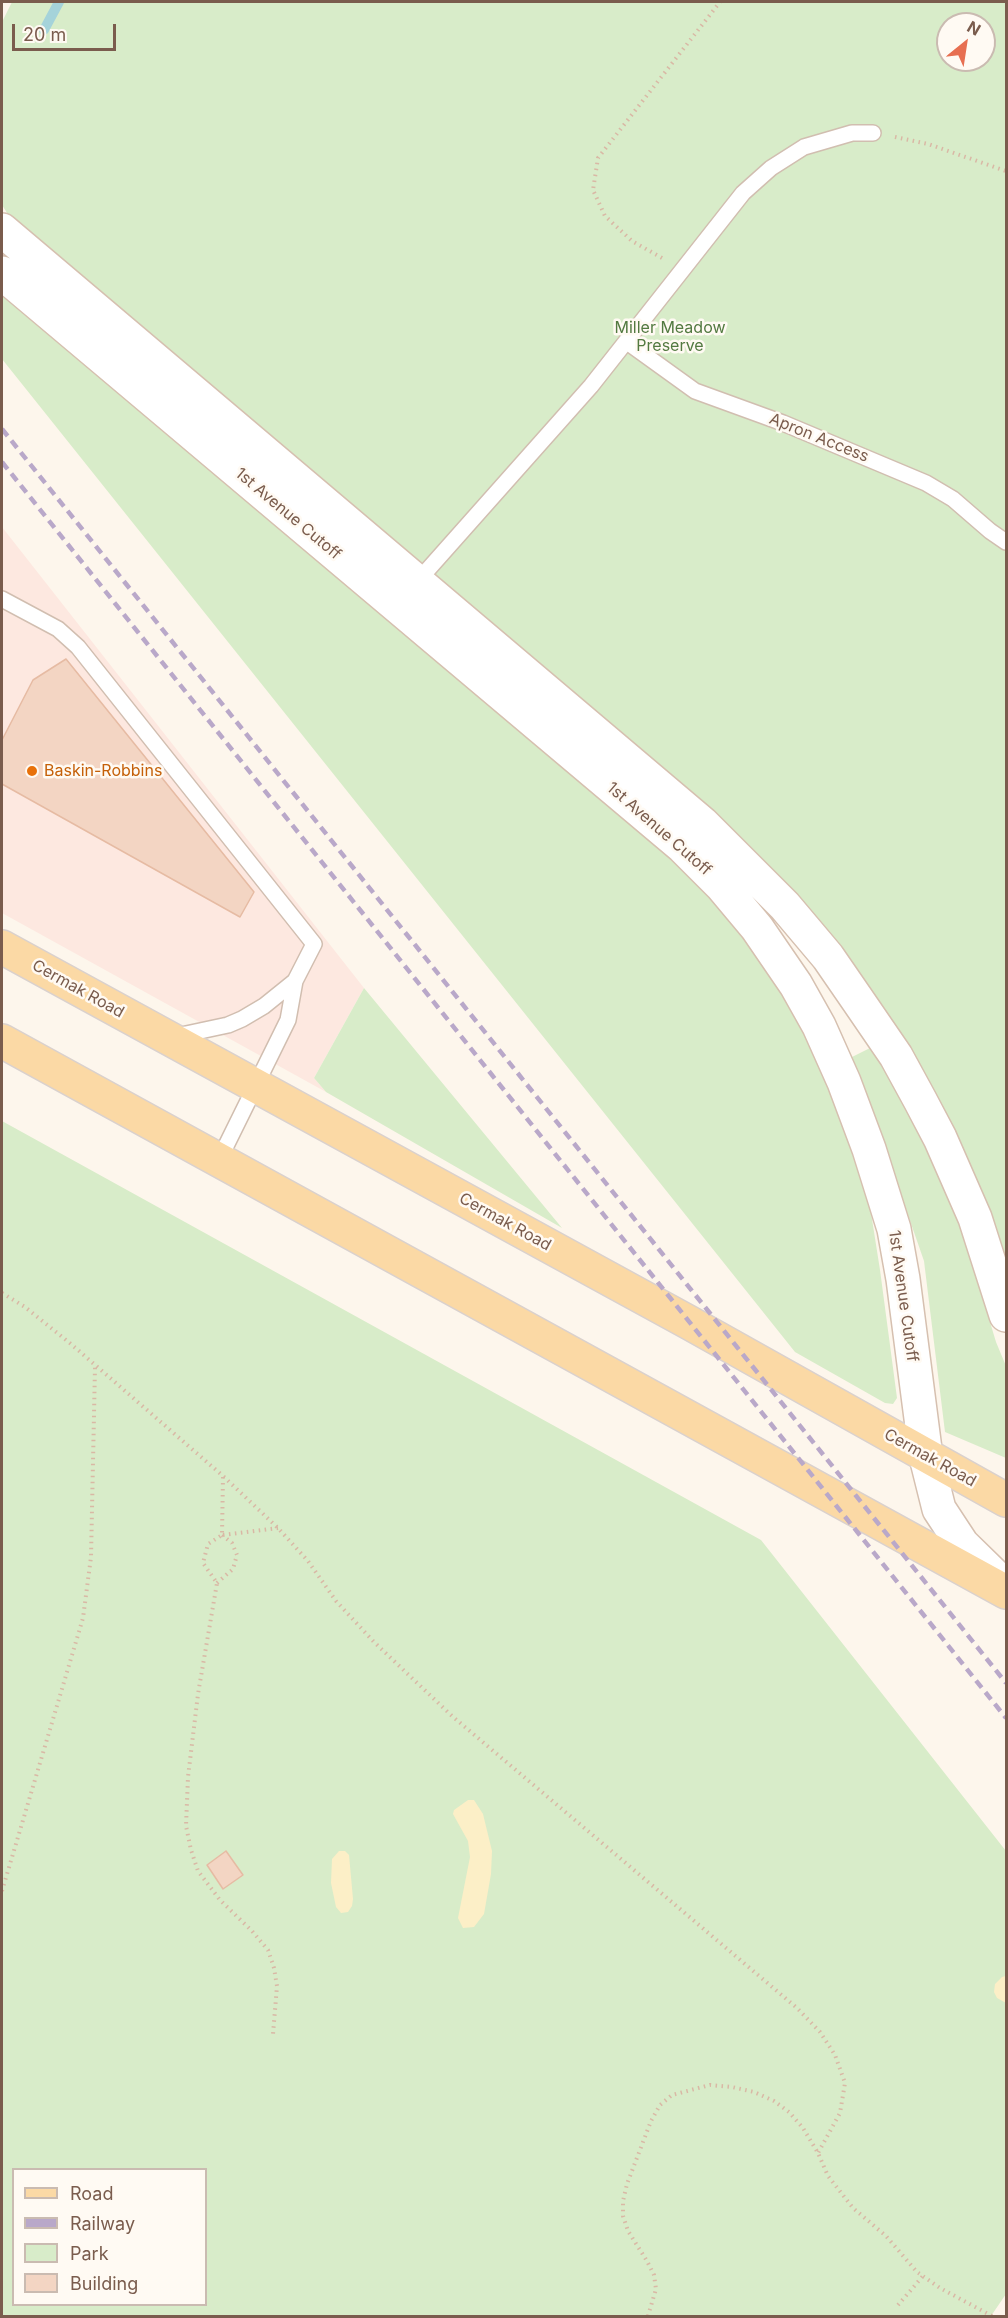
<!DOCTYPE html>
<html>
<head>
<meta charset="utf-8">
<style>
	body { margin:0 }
	#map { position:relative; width:1008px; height:2318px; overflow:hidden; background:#fdf6ec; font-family:Inter,sans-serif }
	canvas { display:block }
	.frame { position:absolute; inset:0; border:3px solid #7a5c4d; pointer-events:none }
	.legend { position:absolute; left:12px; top:2168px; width:195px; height:138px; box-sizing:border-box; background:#fffaf3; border:2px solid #cabbb1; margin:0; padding:8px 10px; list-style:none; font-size:18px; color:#7a5c4d }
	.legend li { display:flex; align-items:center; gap:12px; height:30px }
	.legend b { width:30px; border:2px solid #cabbb1 }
	.north { position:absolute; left:936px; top:12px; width:60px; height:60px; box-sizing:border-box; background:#fffaf3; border:2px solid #cabbb1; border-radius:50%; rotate:30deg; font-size:16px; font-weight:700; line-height:24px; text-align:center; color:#7a5c4d }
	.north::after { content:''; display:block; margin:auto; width:21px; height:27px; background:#e76f51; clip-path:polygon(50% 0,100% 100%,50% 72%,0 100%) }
	.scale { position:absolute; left:12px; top:24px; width:104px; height:27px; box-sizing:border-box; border:3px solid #7a5c4d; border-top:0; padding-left:8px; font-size:18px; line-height:21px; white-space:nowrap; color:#7a5c4d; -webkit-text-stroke:4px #fffaf3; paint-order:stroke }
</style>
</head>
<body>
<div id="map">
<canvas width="1008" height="2318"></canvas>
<div class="frame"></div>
<ul class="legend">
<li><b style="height:8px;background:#fbd9a5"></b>Road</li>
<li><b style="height:8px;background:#b9a8c9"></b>Railway</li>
<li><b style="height:16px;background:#d8ecc9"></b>Park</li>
<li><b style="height:16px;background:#f3d5c3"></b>Building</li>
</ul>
<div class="north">N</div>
<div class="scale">20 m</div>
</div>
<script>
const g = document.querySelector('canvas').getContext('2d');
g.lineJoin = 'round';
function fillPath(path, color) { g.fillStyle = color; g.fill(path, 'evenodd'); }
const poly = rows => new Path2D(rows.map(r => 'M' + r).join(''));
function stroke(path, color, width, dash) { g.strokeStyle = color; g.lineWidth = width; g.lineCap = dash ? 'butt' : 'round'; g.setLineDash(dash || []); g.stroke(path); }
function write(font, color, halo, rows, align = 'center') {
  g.font = font + ' Inter,sans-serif'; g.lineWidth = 5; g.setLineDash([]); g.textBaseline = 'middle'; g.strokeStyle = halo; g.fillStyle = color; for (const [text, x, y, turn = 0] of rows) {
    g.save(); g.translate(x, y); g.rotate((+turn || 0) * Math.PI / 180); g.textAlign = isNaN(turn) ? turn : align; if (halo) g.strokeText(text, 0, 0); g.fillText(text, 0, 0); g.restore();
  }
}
const commercial = poly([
	[2,527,364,988,314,1078,326,1092,2,913]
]);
const green = poly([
	[12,2,1006,2,1006,1273,808,908,750,846,704,805,11,219,2,205,2,22],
	[948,24,984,24,984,60,948,60],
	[2,288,672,859,733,918,810,1035,866,1181,880,1270,897,1398,893,1404,885,1403,795,1352,2,359],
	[364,988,562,1228,326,1092,314,1078],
	[872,1047,922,1133,959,1219,996,1342,1006,1366,1006,1458,945,1432,924,1261,873,1114,852,1057],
	[2,1121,761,1540,1006,1851,1006,2294,991,2316,2,2316],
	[14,2170,206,2170,206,2304,14,2304]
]);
const sand = poly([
	[468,1800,474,1800,483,1814,492,1851,491,1874,484,1914,474,1927,463,1928,458,1918,470,1857,468,1841,453,1814,454,1810],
	[339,1851,345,1851,349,1855,353,1899,352,1906,348,1912,341,1913,336,1907,331,1883,332,1859],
	[1006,1976,1006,2003,997,1998,994,1992,995,1984,1002,1977]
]);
const stream = poly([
	[44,30,59,2]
]);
const building = poly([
	[66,659,254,892,240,917,2,784,2,740,33,680,66,659],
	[226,1851,243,1875,223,1889,207,1865,226,1851]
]);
const path = poly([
	[895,137,928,144,1006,171],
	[662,258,632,241,605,216,593,190,598,158,720,2],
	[2,1293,25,1307,71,1344,223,1476,278,1528,308,1561,336,1601,374,1642,452,1716,797,2008,820,2032,835,2055,845,2083,840,2113,818,2153],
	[223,1477,222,1535,208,1544,203,1563,217,1583,198,1694,188,1777,186,1826,191,1850,198,1871,220,1900,252,1931,268,1950,274,1968,277,1986,273,2034],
	[223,1535,278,1528],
	[217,1583,233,1569,237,1555,232,1543,222,1535],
	[2,1891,83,1618,91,1557,95,1367],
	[898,2305,923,2276],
	[648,2316,656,2289,654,2275,647,2261,628,2231,623,2216,623,2201,627,2184,651,2121,660,2105,672,2095,710,2085,732,2087,754,2092,774,2101,789,2112,803,2128,818,2153,828,2176,853,2208,886,2236,917,2272,940,2288,992,2316]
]);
const service = poly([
	[627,342,695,391,783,423,926,483,953,499,990,531,1006,542],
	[416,583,591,386,743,193,771,168,804,147,852,133,873,133],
	[2,599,58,629,78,647,314,944,295,981,288,1020,219,1160],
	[172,1037,228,1025,242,1019,264,1006,295,981]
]);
const secondary = poly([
	[2,230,702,823,785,906,828,957,859,1002,896,1056,920,1100,940,1138,975,1218,1006,1315],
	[2,273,683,847,721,885,757,928,796,985,819,1026,844,1082,869,1149,894,1229,903,1279,926,1457,939,1509,962,1544,1006,1587]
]);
const primary = poly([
	[2,947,688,1322,1006,1500],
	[2,1041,1006,1592]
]);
const rail = poly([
	[2,429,1006,1683],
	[2,462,1006,1718]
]);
const markers = [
	[32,771,6,"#e8710a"]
];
const parkNames = [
	["Miller Meadow",670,328],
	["Preserve",670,346]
];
const streetNames = [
	["Apron Access",819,438,22],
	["1st Avenue Cutoff",288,514,40],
	["1st Avenue Cutoff",659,829,41],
	["Cermak Road",78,989,29],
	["Cermak Road",505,1222,29],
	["1st Avenue Cutoff",903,1296,82],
	["Cermak Road",930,1458,29]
];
const foodNames = [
	["Baskin-Robbins",44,771]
];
fillPath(commercial, '#fde8e0');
fillPath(green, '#d8ecc9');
fillPath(sand, '#fcefc7');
stroke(stream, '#a5d3da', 10);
fillPath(building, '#f3d5c3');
stroke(building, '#e6bba3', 1.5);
stroke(service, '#d1beb0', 18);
stroke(secondary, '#d6c0b0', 36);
stroke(primary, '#dad1cd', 36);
stroke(path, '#d9b8a5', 4, [1.5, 4.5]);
stroke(service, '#fff', 15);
stroke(secondary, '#fff', 33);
stroke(primary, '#fbd9a5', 33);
stroke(rail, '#b9a8c9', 4.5, [9, 6]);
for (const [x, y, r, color] of markers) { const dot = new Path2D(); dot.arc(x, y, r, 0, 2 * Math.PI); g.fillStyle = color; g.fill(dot); stroke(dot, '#fffaf3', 2); }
write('16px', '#537a41', '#fffaf3', parkNames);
write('16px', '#7a5c4d', '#fffaf3', streetNames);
write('16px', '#c56008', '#fffaf3', foodNames, 'left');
</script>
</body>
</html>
